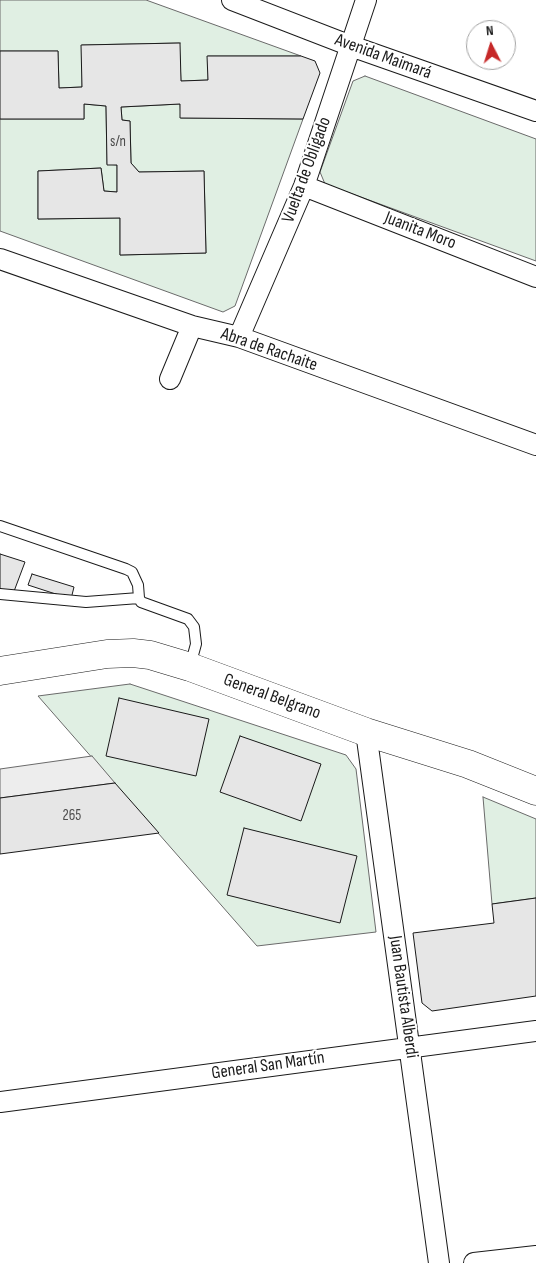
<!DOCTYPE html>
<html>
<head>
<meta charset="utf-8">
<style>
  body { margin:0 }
  #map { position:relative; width:536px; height:1263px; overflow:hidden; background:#fff; font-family:"Sofia Sans Condensed",sans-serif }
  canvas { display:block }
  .north { position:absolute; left:466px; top:20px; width:50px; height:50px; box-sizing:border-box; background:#fff; border:1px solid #a3a3a3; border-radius:50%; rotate:355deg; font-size:14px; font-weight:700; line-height:20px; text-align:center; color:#1a1a1a }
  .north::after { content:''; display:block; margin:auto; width:18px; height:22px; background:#c62828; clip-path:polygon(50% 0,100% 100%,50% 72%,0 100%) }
</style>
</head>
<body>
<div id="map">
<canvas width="536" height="1263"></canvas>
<div class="north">N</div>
</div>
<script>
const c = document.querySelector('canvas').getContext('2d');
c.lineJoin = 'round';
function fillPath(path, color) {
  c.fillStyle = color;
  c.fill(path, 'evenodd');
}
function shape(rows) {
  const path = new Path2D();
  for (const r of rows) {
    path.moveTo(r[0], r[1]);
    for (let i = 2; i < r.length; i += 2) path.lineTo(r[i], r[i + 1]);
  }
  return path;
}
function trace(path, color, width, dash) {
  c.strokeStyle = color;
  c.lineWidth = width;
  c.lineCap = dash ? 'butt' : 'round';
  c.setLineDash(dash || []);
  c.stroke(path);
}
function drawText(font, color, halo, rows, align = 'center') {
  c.font = font + ' "Sofia Sans Condensed",sans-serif';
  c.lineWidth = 4;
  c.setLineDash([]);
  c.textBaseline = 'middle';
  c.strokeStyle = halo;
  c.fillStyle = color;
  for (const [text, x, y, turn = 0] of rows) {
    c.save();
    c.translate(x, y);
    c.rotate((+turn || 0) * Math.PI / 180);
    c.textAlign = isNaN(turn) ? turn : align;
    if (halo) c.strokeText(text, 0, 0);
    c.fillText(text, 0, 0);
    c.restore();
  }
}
const green = shape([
  [0,0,146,0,301,56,208,56,208,80,181,81,179,43,82,45,82,87,59,88,58,51,0,51,0,0],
  [365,76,536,139,536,261,325,184,320,172,353,81,365,76],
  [84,104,106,106,107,164,117,165,117,192,104,191,101,168,38,171,38,219,120,218,120,255,206,253,204,171,139,172,131,163,130,121,122,120,121,107,180,104,181,118,303,119,235,306,223,312,0,231,0,119,84,119,84,104],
  [130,684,346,755,356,769,376,932,257,946,38,696,130,684],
  [483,797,536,819,536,898,492,904,483,797]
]);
const parking = shape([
  [92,756,115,783,0,798,0,769,92,756]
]);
const building = shape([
  [180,43,181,81,208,80,207,56,301,56,315,61,320,73,303,119,180,118,180,104,121,107,122,120,130,121,131,163,139,172,204,171,206,253,120,255,120,218,38,219,38,171,101,168,104,191,117,192,117,165,107,165,106,106,84,104,84,119,0,119,0,51,58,51,59,88,82,87,81,45,180,43],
  [0,554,25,562,13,594,0,590,0,554],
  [32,574,74,587,71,599,28,585,32,574],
  [119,698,209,719,196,776,106,756,119,698],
  [240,736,321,764,301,821,220,792,240,736],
  [115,783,159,833,0,854,0,798,115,783],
  [244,828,357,856,340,923,227,895,244,828],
  [536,898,536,996,432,1011,422,1003,413,933,494,923,492,904,536,898]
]);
const service = shape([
  [0,526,126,569,132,572,138,585,139,598,141,602,188,619,194,627,196,644,190,666],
  [0,594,86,602,139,598]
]);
const minor = shape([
  [232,0,351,46,536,111],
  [304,186,536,277],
  [0,259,192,326,239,337,536,445],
  [239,337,304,186,366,0],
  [170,379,192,326],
  [366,732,439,1263],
  [0,1102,536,1031],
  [474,1263,536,1256]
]);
const primary = shape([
  [0,671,107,654,133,653,150,655,190,667,366,732,468,764,536,791]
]);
const numberNames = [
  ["s/n",118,142],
  ["265",72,816]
];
const streetNames = [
  ["Avenida Maimará",383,57,20],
  ["Vuelta de Obligado",307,170,-70],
  ["Juanita Moro",420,231,21],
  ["Abra de Rachaite",269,350,19],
  ["General Belgrano",272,697,20],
  ["Juan Bautista Alberdi",403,997,82],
  ["General San Martín",268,1066,-8]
];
fillPath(green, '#e0efe3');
trace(green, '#6a6a6a', 1);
fillPath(parking, '#ededed');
trace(parking, '#6a6a6a', 1);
fillPath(building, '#e6e6e6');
trace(building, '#1a1a1a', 1);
trace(service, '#1a1a1a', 12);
trace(minor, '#1a1a1a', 22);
trace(primary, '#1a1a1a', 29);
trace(service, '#fff', 10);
trace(minor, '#fff', 20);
trace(primary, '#fff', 28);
drawText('15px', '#4d4d4d', null, numberNames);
drawText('18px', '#1a1a1a', '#fff', streetNames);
</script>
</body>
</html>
